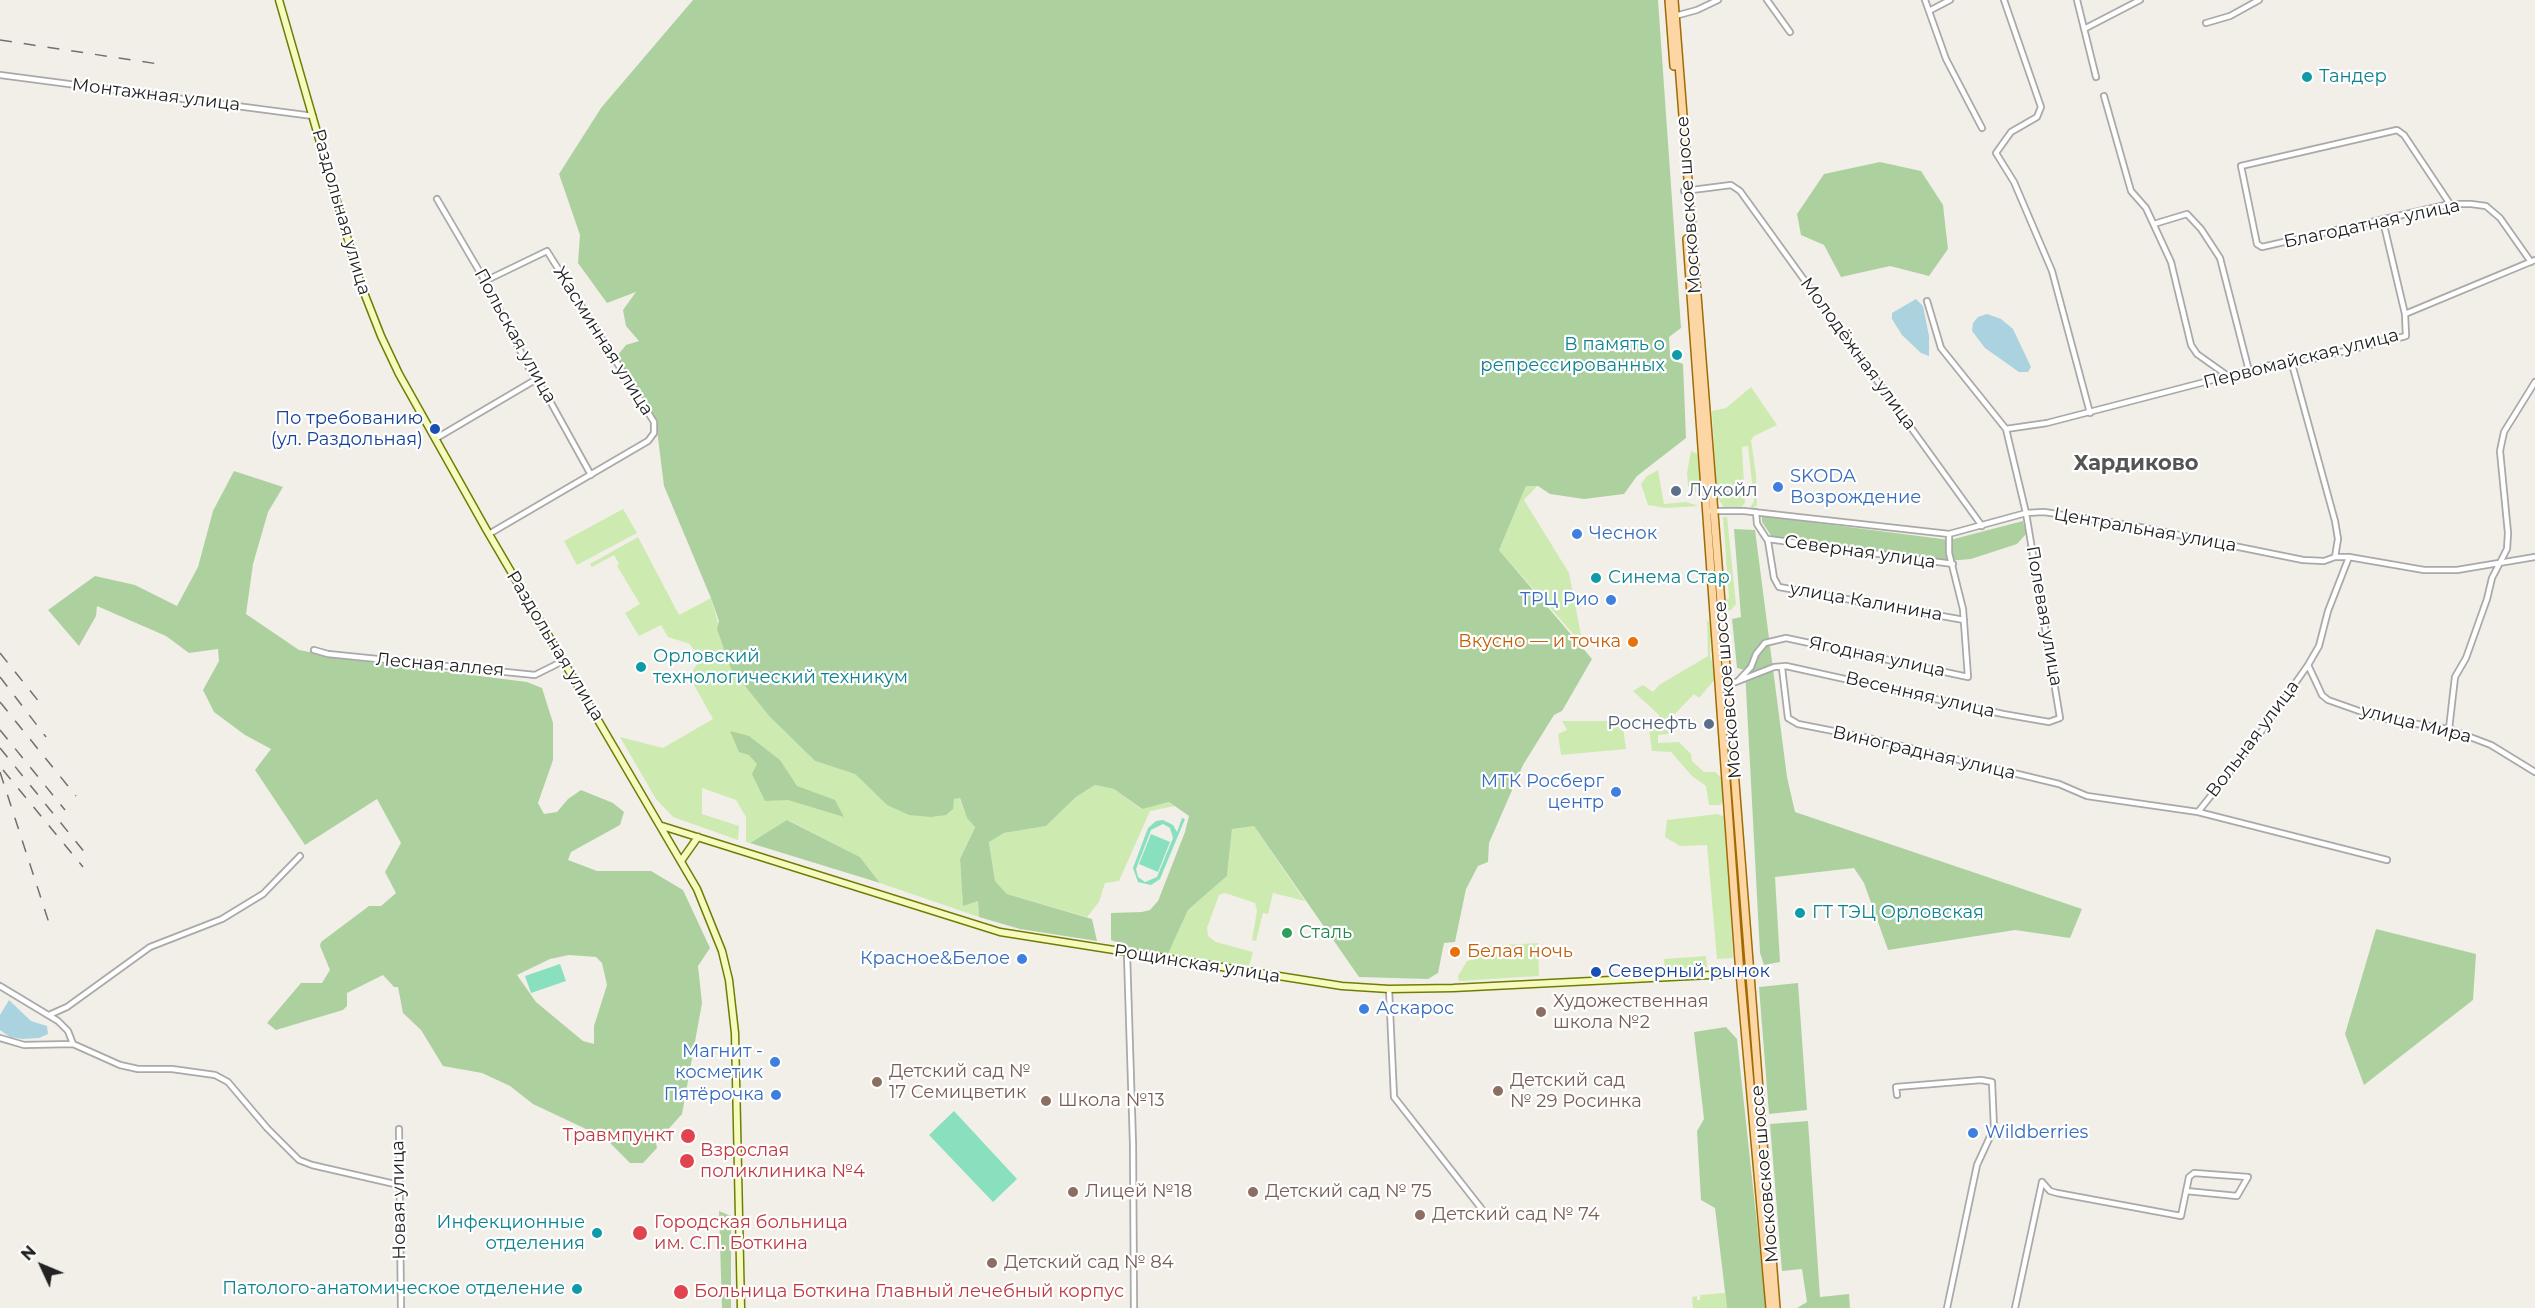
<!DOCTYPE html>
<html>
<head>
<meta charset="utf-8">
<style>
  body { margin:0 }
  #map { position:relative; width:2535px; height:1308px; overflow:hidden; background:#f2efe9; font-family:Montserrat,sans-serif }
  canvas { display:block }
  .north { position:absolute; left:12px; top:1236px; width:60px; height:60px; -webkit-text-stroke:4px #fff; paint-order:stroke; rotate:314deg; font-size:16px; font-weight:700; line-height:24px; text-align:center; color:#222 }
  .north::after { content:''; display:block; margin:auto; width:21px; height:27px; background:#222; clip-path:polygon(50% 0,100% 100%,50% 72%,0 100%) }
</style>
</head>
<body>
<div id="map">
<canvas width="2535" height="1308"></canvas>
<div class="north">N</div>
</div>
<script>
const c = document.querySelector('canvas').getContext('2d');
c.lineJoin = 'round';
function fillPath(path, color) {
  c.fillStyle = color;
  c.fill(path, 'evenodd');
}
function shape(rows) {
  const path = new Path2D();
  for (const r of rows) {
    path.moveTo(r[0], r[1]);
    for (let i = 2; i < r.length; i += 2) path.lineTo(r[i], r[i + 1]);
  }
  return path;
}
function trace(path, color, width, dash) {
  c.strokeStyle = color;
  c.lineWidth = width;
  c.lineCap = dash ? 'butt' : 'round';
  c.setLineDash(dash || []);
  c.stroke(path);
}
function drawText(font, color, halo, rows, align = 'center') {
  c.font = font + ' Montserrat,sans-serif';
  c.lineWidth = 4.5;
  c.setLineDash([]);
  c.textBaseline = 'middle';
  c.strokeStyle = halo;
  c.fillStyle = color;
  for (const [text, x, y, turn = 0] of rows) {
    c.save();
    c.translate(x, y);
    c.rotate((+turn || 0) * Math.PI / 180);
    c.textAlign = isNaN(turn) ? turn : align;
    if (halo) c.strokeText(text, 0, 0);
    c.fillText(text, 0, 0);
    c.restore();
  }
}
const grass = shape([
  [1751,387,1777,425,1754,436,1751,440,1756,475,1757,505,1754,508,1750,508,1754,501,1748,446,1742,447,1745,503,1741,507,1724,507,1717,498,1712,411,1726,408],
  [1691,451,1700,455,1703,495,1701,496,1688,486,1687,473],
  [1658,470,1664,504,1686,502,1699,506,1665,508,1648,505,1641,484,1647,476],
  [1538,485,1524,500,1569,573,1583,645,1499,550,1526,486],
  [623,509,637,533,577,565,564,541],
  [1723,517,1727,517,1736,604,1731,610,1725,610,1724,600,1729,599],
  [638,537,679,615,711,598,731,669,770,717,815,761,855,774,887,805,959,797,967,818,975,826,960,859,963,905,978,901,979,917,880,883,860,857,788,820,750,843,746,842,746,817,736,800,702,788,702,814,739,826,738,840,673,817,656,799,620,737,663,748,713,719,689,676,700,660,690,644,668,637,661,625,639,636,625,613,640,604,617,566,619,564,614,555,592,567,590,564],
  [1707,620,1711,624,1710,656,1717,677,1699,698,1694,694,1667,722,1669,734,1658,735,1658,743,1679,742,1691,754,1692,761,1704,772,1715,772,1723,779,1724,800,1720,805,1709,805,1706,786,1692,776,1671,752,1652,751,1649,729,1659,722,1659,715,1633,691,1643,685,1653,692,1659,685,1708,656],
  [1562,721,1622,721,1626,749,1561,755,1558,734,1567,730],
  [1095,785,1114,789,1141,809,1169,802,1175,806,1150,811,1119,881,1105,883,1099,902,1087,917,1007,894,995,881,989,841,1004,833,1046,826,1076,797],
  [1717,814,1726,817,1733,958,1717,959,1707,845,1680,846,1665,837,1667,820],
  [1254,826,1305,901,1273,893,1268,914,1263,913,1256,941,1252,940,1257,911,1255,903,1225,893,1219,895,1207,928,1208,936,1216,942,1253,952,1249,966,1168,954,1188,910,1227,876,1232,828],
  [1538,943,1539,976,1459,981,1458,976,1467,961,1484,956,1486,946],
  [1706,956,1707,967,1665,970,1664,959],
  [1725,1293,1727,1308,1693,1308,1692,1297,1697,1296,1697,1300,1700,1300,1700,1295]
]);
const forest = shape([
  [693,0,1658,0,1681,328,1669,337,1670,355,1672,360,1683,364,1686,438,1637,476,1624,494,1584,499,1550,494,1538,486,1526,486,1499,550,1592,659,1562,711,1554,715,1523,765,1489,843,1488,862,1478,866,1466,889,1455,942,1444,943,1438,973,1428,979,1359,977,1254,826,1232,829,1227,876,1188,910,1168,954,1139,951,1111,940,1111,913,1142,912,1150,910,1158,901,1185,832,1189,816,1169,802,1142,809,1114,789,1095,785,1076,797,1046,826,1004,833,989,842,995,881,1007,894,1092,919,1097,941,1020,929,979,917,978,901,963,906,960,859,975,827,967,818,960,798,954,799,953,809,946,815,931,817,909,815,887,805,855,774,815,761,770,717,731,669,717,629,719,621,711,598,664,486,656,422,617,356,626,345,639,341,626,326,623,310,636,292,607,303,578,263,580,235,559,174,601,108],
  [1880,162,1921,171,1943,205,1948,249,1929,276,1890,266,1841,277,1824,245,1801,235,1797,214,1824,174],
  [234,471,283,487,268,512,253,564,246,614,299,650,345,659,527,682,542,688,553,723,553,760,538,803,544,814,557,812,568,799,581,790,613,803,624,812,620,825,571,852,568,860,597,871,651,871,683,890,710,948,698,966,702,1003,682,1114,656,1143,657,1148,643,1163,630,1163,605,1138,533,1104,510,1086,482,1073,443,1066,421,1030,403,1013,398,987,394,987,383,975,347,993,347,1006,343,1010,276,1030,267,1023,301,983,322,983,330,970,320,946,321,942,369,906,381,906,396,893,385,872,401,843,377,799,305,845,255,770,271,749,245,735,214,712,203,690,219,661,218,649,189,653,166,636,97,606,96,616,79,646,48,610,95,576,135,585,177,606,198,567,213,511],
  [569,955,596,957,602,963,607,985,594,1026,594,1044,583,1041,536,1002,517,975,550,959],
  [1762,516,1950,540,2023,521,2026,534,2017,544,1971,559,1948,561,1772,537,1762,522],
  [1734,529,1755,530,1787,777,1795,812,2082,909,2070,938,2015,930,1888,950,1864,883,1854,868,1775,877,1780,962,1764,965,1760,953,1745,670,1737,668,1732,619,1741,617],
  [730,731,749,736,780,760,797,786,835,800,844,817,788,800,765,801,752,774,757,764,749,755,739,752],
  [787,820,860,857,880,883,750,843],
  [2376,929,2476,954,2473,1000,2364,1085,2345,1034],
  [1798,983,1807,1110,1769,1114,1759,987],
  [1726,1027,1737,1039,1766,1308,1727,1308,1715,1208,1701,1200,1697,1131,1704,1119,1694,1032],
  [1808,1121,1820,1297,1849,1294,1850,1308,1797,1308,1807,1302,1802,1269,1782,1271,1770,1124],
  [719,1211,731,1216,731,1308,722,1308]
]);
const pitch = shape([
  [1182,818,1185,819,1160,879,1151,885,1138,882,1133,868,1148,828,1156,821,1163,820,1173,825,1177,832],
  [1163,824,1170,828,1173,838,1157,877,1145,882,1138,877,1136,869,1151,830],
  [1151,834,1170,842,1158,872,1139,864],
  [560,964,566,981,531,993,525,976],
  [954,1111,1017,1179,993,1202,929,1135]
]);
const water = shape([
  [1916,299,1923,306,1929,336,1929,356,1921,353,1902,335,1892,319,1892,313],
  [1987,314,2001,319,2013,329,2031,367,2028,372,2019,372,1985,348,1972,331,1973,323,1978,317],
  [9,1000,31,1021,47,1026,48,1034,39,1038,22,1039,10,1037,0,1030,0,1015]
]);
const street = shape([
  [1767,0,1790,32],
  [1925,0,1946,59,1982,128],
  [2004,0,2041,107,2037,117,2011,132,1996,153,2014,182,2052,271,2090,413],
  [2077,0,2096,77],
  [1929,11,1950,0],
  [1675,16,1697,10,1718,0],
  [2206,23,2230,16,2259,0],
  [2084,29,2140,0],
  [0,75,313,116],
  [2104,96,2131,191,2146,208,2171,262,2191,345,2197,354,2228,376],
  [1684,191,1731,185,1740,191,1982,526],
  [437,199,485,281,535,380,545,392,591,475],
  [2450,204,2404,135,2397,130,2241,166,2257,244,2262,247,2450,204,2471,204,2486,206,2500,218,2531,262],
  [2154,224,2187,214,2201,229,2220,258,2249,371],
  [485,281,547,251,654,422,654,433,648,441,489,534],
  [2405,314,2535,260],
  [2292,364,2335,521,2338,539,2335,557],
  [2006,429,2047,423,2274,364,2292,364,2406,336,2405,314,2383,221],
  [435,439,535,380],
  [1707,511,1744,511,1949,534,2026,513,2044,512,2135,526,2303,560,2324,561,2335,557,2349,557,2424,570,2457,570,2535,557],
  [1756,512,1757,524,1768,541,1774,578,1779,587,1964,620],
  [1768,539,1953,564],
  [314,650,328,654,535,675,563,661],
  [2308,665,2322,695,2328,700,2379,718,2449,729,2491,745,2535,772],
  [1782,668,1788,718,1798,724,1864,737,2059,784,2087,796,2198,812,2387,860],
  [1738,681,1751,667,1756,654,1765,643,1786,638,1968,677,1963,609,1949,553,1949,534],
  [1728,685,1774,667,1786,666,2003,714,2049,722,2060,718,2026,513,2006,429,1941,348,1927,301],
  [2449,729,2455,677,2466,658,2487,599,2492,578,2507,549,2508,533,2500,451,2504,432,2535,382],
  [2198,812,2256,739,2308,665,2319,646,2328,611,2349,557],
  [1127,954,1133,1144,1134,1308],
  [0,986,58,1021,68,1031,73,1044],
  [1389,989,1394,1097,1488,1217],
  [49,1015,67,1007,150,947,222,919,263,894,300,856],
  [0,1038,24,1045,73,1044,120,1065,138,1069,172,1069,215,1075,228,1082,267,1128,299,1160,312,1165,399,1185],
  [1897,1095,1896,1087,1981,1080,1992,1082,1994,1128,1977,1165,1947,1308],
  [399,1129,401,1308],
  [2042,1182,2050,1191,2057,1193,2181,1216,2189,1177,2194,1173,2248,1177,2237,1196,2186,1191],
  [2015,1308,2042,1182]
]);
const secondary = shape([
  [279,0,361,285,381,336,399,374,486,529,697,889,722,951,729,980,735,1033,741,1308],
  [662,826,1000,932,1342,986,1389,989,1453,988,1750,973],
  [681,861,698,837]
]);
const primary = shape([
  [1669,0,1674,66],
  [1674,0,1776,1308],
  [1687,239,1739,961,1770,1308]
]);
const rail = shape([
  [0,40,165,65],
  [0,653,44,708],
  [0,677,46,737],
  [0,702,76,796],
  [0,730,65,810],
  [0,748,86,854],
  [3,770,83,867],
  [0,772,49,923]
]);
const markers = [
  [2307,77,6,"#0f9aa8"],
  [1677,355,6,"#0f9aa8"],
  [435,429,6,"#1a4fb4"],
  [1778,487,6,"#3f7fe0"],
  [1676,491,6,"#5c6f8a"],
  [1577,534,6,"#3f7fe0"],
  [1596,578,6,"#0f9aa8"],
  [1611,600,6,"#3f7fe0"],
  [1633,642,6,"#e8710a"],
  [641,667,6,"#0f9aa8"],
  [1709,724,6,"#5c6f8a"],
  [1616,792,6,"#3f7fe0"],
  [1800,913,6,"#0f9aa8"],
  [1287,933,6,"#2e9e5b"],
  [1455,952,6,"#e8710a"],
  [1022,959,6,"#3f7fe0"],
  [1596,972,6,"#1a4fb4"],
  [1364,1009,6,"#3f7fe0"],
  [1541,1012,6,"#8d6e63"],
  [775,1062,6,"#3f7fe0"],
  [877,1082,6,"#8d6e63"],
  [1498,1091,6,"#8d6e63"],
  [776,1095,6,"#3f7fe0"],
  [1046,1101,6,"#8d6e63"],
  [1973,1133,6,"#3f7fe0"],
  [688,1136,8,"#e0444e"],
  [687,1161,8,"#e0444e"],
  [1073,1192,6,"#8d6e63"],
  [1253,1192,6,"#8d6e63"],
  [1420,1215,6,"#8d6e63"],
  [597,1233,6,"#0f9aa8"],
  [640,1233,8,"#e0444e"],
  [992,1263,6,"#8d6e63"],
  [577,1289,6,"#0f9aa8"],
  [681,1292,8,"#e0444e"]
];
const cultureNames = [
  ["Тандер",2319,77],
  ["В память о",1665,345,"right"],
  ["репрессированных",1665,366,"right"],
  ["Синема Стар",1608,578],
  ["Орловский",653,657],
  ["технологический техникум",653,678],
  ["ГТ ТЭЦ Орловская",1812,913],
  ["Инфекционные",585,1223,"right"],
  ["отделения",585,1244,"right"],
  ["Патолого-анатомическое отделение",565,1289,"right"]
];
const streetNames = [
  ["Монтажная улица",156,95,7],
  ["Московское шоссе",1689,205,-94],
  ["Раздольная улица",341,212,74],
  ["Благодатная улица",2372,224,-12],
  ["Польская улица",515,336,61],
  ["Жасминная улица",603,341,58],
  ["Молодёжная улица",1858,354,54],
  ["Первомайская улица",2301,359,-14],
  ["Центральная улица",2145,530,10],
  ["Северная улица",1860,552,8],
  ["улица Калинина",1866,602,10],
  ["Полевая улица",2044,616,80],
  ["Раздольная улица",555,646,59],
  ["Ягодная улица",1877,657,12],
  ["Лесная аллея",440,665,5],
  ["Московское шоссе",1728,690,-95],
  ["Весенняя улица",1920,695,13],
  ["улица Мира",2416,724,14],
  ["Вольная улица",2253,739,-53],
  ["Виноградная улица",1924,753,13],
  ["Рощинская улица",1197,964,9],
  ["Московское шоссе",1765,1174,-95],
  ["Новая улица",399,1200,-91]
];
const transitNames = [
  ["По требованию",423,419],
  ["(ул. Раздольная)",423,440],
  ["Северный рынок",1608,972,"left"]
];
const shopNames = [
  ["SKODA",1790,477,"left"],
  ["Возрождение",1790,498,"left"],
  ["Чеснок",1589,534,"left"],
  ["ТРЦ Рио",1599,600],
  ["МТК Росберг",1604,782],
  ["центр",1604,803],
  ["Красное&Белое",1010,959],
  ["Аскарос",1376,1009,"left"],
  ["Магнит -",763,1052],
  ["косметик",763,1073],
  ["Пятёрочка",764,1095],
  ["Wildberries",1985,1133,"left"]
];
const serviceNames = [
  ["Лукойл",1688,491],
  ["Роснефть",1697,724,"right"]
];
const foodNames = [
  ["Вкусно — и точка",1621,642],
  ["Белая ночь",1467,952,"left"]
];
const leisureNames = [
  ["Сталь",1299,933]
];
const educationNames = [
  ["Художественная",1553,1002],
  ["школа №2",1553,1023],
  ["Детский сад №",889,1072],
  ["17 Семицветик",889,1093],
  ["Детский сад",1510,1081],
  ["№ 29 Росинка",1510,1102],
  ["Школа №13",1058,1101],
  ["Лицей №18",1085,1192],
  ["Детский сад № 75",1265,1192],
  ["Детский сад № 74",1432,1215],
  ["Детский сад № 84",1004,1263]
];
const healthNames = [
  ["Травмпункт",674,1136,"right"],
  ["Взрослая",700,1151],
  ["поликлиника №4",700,1172],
  ["Городская больница",654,1223],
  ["им. С.П. Боткина",654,1244],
  ["Больница Боткина Главный лечебный корпус",694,1292]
];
const quarterNames = [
  ["Хардиково",2136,464]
];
fillPath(grass, '#cdebb0');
fillPath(forest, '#add19e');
fillPath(pitch, '#88e0be');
fillPath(water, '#aad3df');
trace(street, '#a9a9a9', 8);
trace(secondary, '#707d05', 9);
trace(primary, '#a06b00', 10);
trace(street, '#fff', 4.5);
trace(secondary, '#f7fabf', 6);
trace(primary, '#fcd6a4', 7);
trace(rail, '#707070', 1.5, [12, 12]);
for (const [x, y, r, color] of markers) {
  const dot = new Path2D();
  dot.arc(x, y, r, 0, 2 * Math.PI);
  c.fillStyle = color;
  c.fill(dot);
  trace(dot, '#fff', 2);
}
drawText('18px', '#0d838f', '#fff', cultureNames, 'left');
drawText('18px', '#222', '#fff', streetNames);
drawText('18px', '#164399', '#fff', transitNames, 'right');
drawText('18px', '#366cbe', '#fff', shopNames, 'right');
drawText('18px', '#4e5e75', '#fff', serviceNames, 'left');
drawText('18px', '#c56008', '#fff', foodNames, 'right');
drawText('18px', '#27864d', '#fff', leisureNames, 'left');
drawText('18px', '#785e54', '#fff', educationNames, 'left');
drawText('18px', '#be3a42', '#fff', healthNames, 'left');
drawText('bold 21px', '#555', '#fff', quarterNames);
</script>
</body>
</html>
